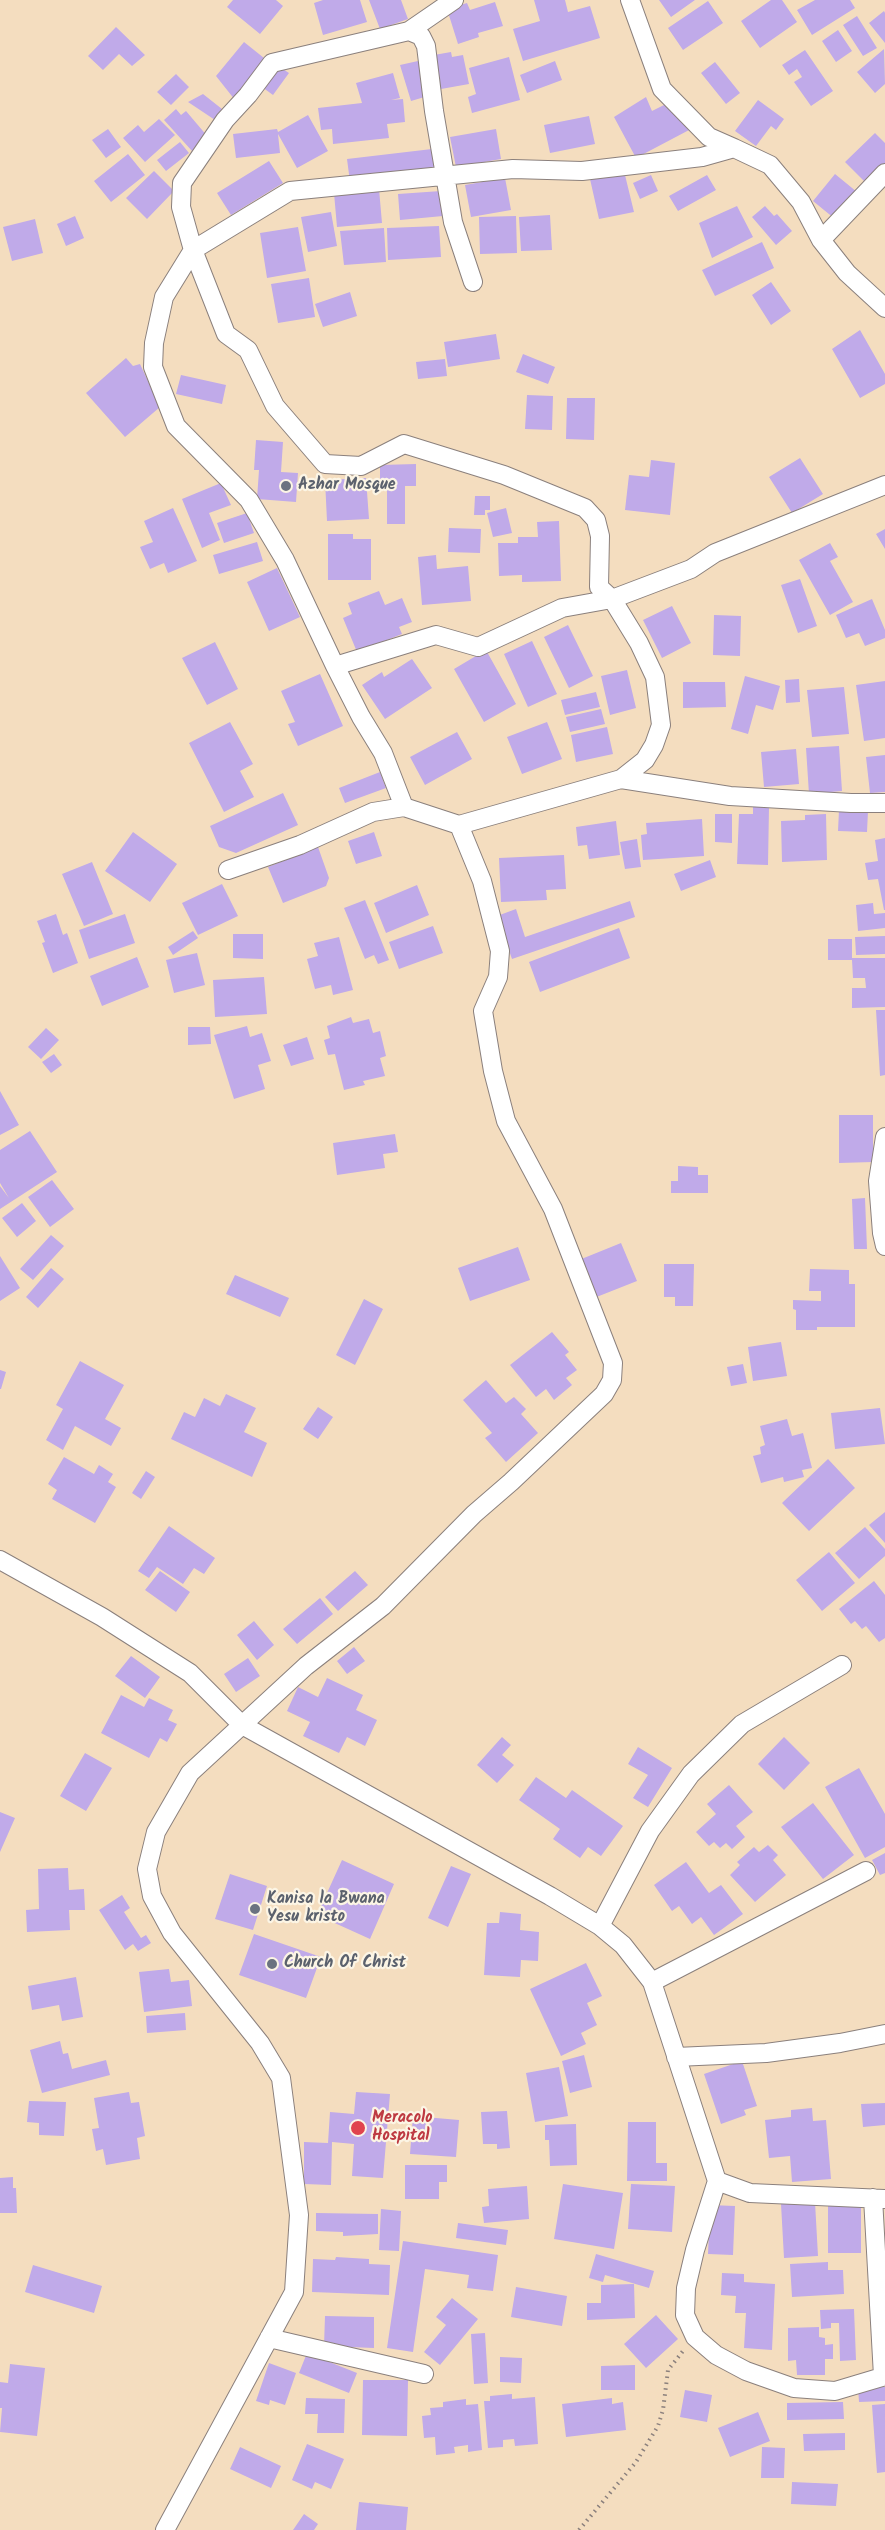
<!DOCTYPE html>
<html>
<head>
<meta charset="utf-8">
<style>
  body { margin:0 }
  canvas { display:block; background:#f4ddbf }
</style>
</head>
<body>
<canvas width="885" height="2530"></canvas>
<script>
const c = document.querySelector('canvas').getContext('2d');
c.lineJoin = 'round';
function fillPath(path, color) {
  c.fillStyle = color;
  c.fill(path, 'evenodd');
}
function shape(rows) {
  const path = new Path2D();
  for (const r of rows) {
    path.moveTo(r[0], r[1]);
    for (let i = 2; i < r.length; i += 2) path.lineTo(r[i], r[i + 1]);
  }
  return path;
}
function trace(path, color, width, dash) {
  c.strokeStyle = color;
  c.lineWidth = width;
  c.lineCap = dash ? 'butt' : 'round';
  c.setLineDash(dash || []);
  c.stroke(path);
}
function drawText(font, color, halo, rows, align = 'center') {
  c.font = font + ' Kalam,sans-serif';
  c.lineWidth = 4.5;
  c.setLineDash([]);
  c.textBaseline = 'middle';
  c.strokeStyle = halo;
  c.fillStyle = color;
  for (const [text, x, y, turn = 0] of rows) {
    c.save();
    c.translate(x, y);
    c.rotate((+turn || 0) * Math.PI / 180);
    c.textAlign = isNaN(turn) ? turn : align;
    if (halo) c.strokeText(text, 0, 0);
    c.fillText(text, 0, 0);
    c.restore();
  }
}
const building = shape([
  [233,0,276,0,283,6,260,34,227,7],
  [323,0,360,0,367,22,323,35,314,3],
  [369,0,401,0,408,19,380,29],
  [534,0,565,0,568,12,590,6,600,38,523,61,513,29,540,21],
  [659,0,695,0,671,17],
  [771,0,782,0,797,22,760,48,741,21],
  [815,0,850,0,855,8,812,35,797,10],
  [708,1,723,23,683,50,668,28],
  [495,2,503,26,478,33,479,37,458,44,447,9,467,3,470,10],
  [884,11,885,13,885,43,869,23],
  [857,16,877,48,863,56,843,25],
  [116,27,145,55,132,66,119,54,103,70,88,56],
  [838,30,852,51,836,62,822,41],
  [244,42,264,58,235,100,216,76],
  [884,49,885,84,875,93,857,72],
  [805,50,833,91,811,106,794,82,802,77,797,69,789,75,782,65],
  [451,52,452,57,463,55,469,84,441,89,434,55],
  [509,57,520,100,472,113,468,97,476,94,469,68],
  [418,61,428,96,411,101,400,65],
  [555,61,562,80,527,93,520,75],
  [715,62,740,93,726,104,701,73],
  [278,66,289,73,273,95,262,87],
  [393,73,400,98,391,100,403,99,405,122,387,124,389,138,333,144,332,129,321,130,318,108,362,103,356,83],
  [176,74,189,87,171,105,157,92],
  [203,94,222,109,215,120,188,102],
  [646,97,652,111,664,105,691,129,636,158,614,117],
  [758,100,784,119,776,130,771,126,756,146,735,131],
  [176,109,181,115,186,111,208,137,192,151,164,120],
  [308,115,328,151,297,168,278,134,280,153,236,158,233,134,277,129,278,132],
  [589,116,595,144,550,153,544,125],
  [159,119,175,135,145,162,123,138,138,125,144,132],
  [108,129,121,147,106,158,92,140],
  [496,129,501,159,456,167,450,137],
  [875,133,885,143,885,169,868,185,845,162],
  [180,142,189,153,166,171,157,160],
  [432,149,435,172,350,182,347,159],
  [128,154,145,175,111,202,94,181],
  [269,161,283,183,231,215,217,193],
  [154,171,174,191,147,219,126,198],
  [624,171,634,212,599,219,590,179],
  [835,174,857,192,835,219,813,201],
  [651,175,658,191,640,199,633,183],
  [707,175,716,190,678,211,669,196],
  [505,178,511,210,471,217,465,185],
  [379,189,382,223,337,227,334,193],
  [441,191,443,216,400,220,398,194],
  [737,206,753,237,712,258,699,223],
  [765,206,774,216,777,214,792,231,776,245,752,217],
  [331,212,337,246,308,252,301,217],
  [550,215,552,250,521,251,519,217],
  [75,216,84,238,66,246,57,224],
  [516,216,517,253,480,254,479,217],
  [35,219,43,253,12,261,3,227],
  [439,226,441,257,388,260,387,228],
  [298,227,306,271,267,278,260,233],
  [384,228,386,262,344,265,340,231],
  [762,242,774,268,715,296,702,270],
  [309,278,315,317,278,323,271,284],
  [771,282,791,311,771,325,752,295],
  [350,292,357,316,323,327,315,304],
  [860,330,885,374,885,384,860,398,832,349],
  [496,334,500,359,448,367,444,342],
  [523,354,555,367,548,384,516,372],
  [126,358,133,366,140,364,160,407,125,437,86,393],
  [445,359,447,376,418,379,416,362],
  [181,375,226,385,222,404,176,394],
  [527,395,553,396,552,430,525,429],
  [567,398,595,398,594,440,566,439],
  [256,440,283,442,281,472,298,473,296,502,257,499,259,470,254,470],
  [800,458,823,494,792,513,769,477],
  [651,460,675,463,670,515,625,510,629,475,649,477],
  [416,464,416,486,405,486,405,524,387,524,387,483,380,483,380,465],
  [366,478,369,519,327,521,325,480],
  [221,483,231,505,209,513,220,540,202,548,182,499],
  [475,496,490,496,490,510,485,510,485,515,474,515],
  [173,508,197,561,168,573,164,563,150,569,140,547,153,542,144,521],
  [506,508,512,533,493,537,487,513],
  [247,513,254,533,224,543,217,523],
  [559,521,561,581,522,582,522,575,499,576,498,543,518,543,518,537,538,537,537,522],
  [449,528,481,529,480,553,448,552],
  [885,529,885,549,876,534],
  [328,534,353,534,353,539,371,539,371,580,328,580],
  [257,542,263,561,219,574,213,555],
  [830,543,838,557,830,561,853,602,830,615,799,560],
  [436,555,437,569,468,566,471,601,422,605,418,557],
  [277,568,300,617,269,631,247,582],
  [800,579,817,626,798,633,781,585],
  [379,591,385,605,402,598,412,622,399,627,402,634,357,652,343,618,352,614,348,603],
  [872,599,885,630,885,638,865,646,859,633,846,638,836,615],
  [672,606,691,643,662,658,643,620],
  [714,615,741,616,740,656,713,655],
  [568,625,593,676,569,688,544,637],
  [532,641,557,694,528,707,504,654],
  [215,642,238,689,207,705,182,658],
  [486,650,516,704,484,722,454,669],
  [412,659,432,688,385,719,362,685,382,672,384,677],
  [627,670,636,708,610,715,601,676],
  [320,674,343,726,298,746,288,724,295,722,281,691],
  [745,676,780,686,773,710,756,705,748,734,731,729],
  [799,679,800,702,786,703,785,680],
  [885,681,885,738,864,741,856,685],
  [683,682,725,682,726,707,683,708],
  [844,687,849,734,812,737,807,690],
  [596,692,600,707,565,715,561,700],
  [601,709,605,724,570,732,566,717],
  [230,722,253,764,240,771,254,797,224,812,189,743],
  [547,722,562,759,522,774,507,737],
  [607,727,613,754,576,762,571,735],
  [457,732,472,759,425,785,410,757],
  [839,746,842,791,809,794,806,748],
  [796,749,799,784,764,787,761,752],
  [885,755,885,792,870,793,866,757],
  [380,772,386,788,345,803,339,788],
  [283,793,298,825,236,853,219,847,210,826],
  [753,807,769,807,768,865,737,864,739,814,753,814],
  [839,810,868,811,867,832,838,831],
  [715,814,732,814,732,843,715,842],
  [826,814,827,860,782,862,781,821,805,820,805,815],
  [702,819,704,856,643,860,641,835,647,834,646,823],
  [616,821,620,855,589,859,587,845,578,846,576,827],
  [133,832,177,864,150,902,105,871],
  [374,832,382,856,356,864,348,841],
  [885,838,885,910,884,910,878,879,868,880,865,863,878,861,875,840],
  [637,839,641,867,625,869,620,842],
  [318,847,329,878,326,886,283,903,268,867],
  [564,855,566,889,546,890,547,900,501,902,499,858],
  [710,860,716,877,681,891,674,874],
  [92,862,113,914,84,926,62,874],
  [222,884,238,916,198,935,182,903],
  [417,885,429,915,386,933,374,903],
  [365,900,389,960,378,964,374,955,365,959,344,908],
  [630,901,635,917,512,959,497,916,516,909,525,937],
  [873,903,874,914,885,913,885,928,858,931,856,905],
  [56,914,63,935,67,933,78,963,53,973,42,943,45,942,37,921],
  [125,914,135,943,89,959,79,930],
  [433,926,443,953,399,969,389,942],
  [619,928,630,958,540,992,529,962],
  [193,931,198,938,173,955,168,947],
  [233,934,263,934,263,959,233,958],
  [885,936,885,954,856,955,855,937],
  [339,937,353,990,333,995,331,985,315,989,307,959,318,956,314,943],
  [828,939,852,939,852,958,885,958,885,1007,852,1008,852,988,866,988,865,978,853,978,852,960,828,960],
  [197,953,205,985,174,993,166,960],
  [137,957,149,987,102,1006,90,976],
  [264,977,267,1014,215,1017,213,980],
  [876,1010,885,1010,885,1075,880,1076],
  [351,1017,353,1023,369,1019,373,1033,380,1031,386,1056,380,1058,385,1076,363,1081,365,1085,344,1090,335,1054,328,1055,324,1040,330,1038,327,1026],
  [247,1026,250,1037,262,1033,271,1061,258,1065,265,1089,234,1099,214,1035],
  [188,1027,210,1027,211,1044,188,1045],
  [46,1028,59,1040,41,1059,28,1047],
  [307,1037,314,1059,291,1066,283,1045],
  [54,1054,62,1065,51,1073,42,1062],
  [0,1091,19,1125,0,1135],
  [839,1115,873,1115,873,1162,839,1163],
  [30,1131,57,1172,0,1209,0,1186,9,1198,0,1183,0,1150],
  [395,1134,398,1152,383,1154,385,1168,337,1175,333,1143],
  [678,1166,698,1167,698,1175,708,1175,708,1193,671,1193,671,1181,678,1181],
  [52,1180,74,1209,50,1227,28,1197],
  [865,1198,867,1249,854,1249,852,1199],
  [22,1203,36,1221,17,1237,2,1218],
  [51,1235,64,1246,33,1280,20,1269],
  [621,1243,637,1281,594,1298,579,1260],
  [518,1247,530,1280,470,1301,458,1268],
  [0,1256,20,1288,0,1301],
  [664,1264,694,1264,693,1306,675,1306,675,1297,664,1297],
  [51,1268,64,1279,38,1308,26,1297],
  [810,1269,849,1270,849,1284,855,1284,855,1327,817,1327,817,1330,796,1330,796,1310,793,1309,793,1300,821,1301,821,1291,809,1291],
  [235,1275,289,1298,280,1317,226,1294],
  [364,1299,383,1309,355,1365,336,1355],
  [552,1332,569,1352,565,1355,577,1370,566,1378,572,1385,554,1400,546,1389,536,1397,510,1365],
  [781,1342,787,1376,753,1381,748,1347],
  [80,1361,124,1385,105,1419,121,1428,111,1446,75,1426,63,1450,46,1440,63,1409,56,1405],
  [743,1364,747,1383,731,1386,727,1367],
  [0,1370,6,1372,1,1389,0,1389],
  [486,1380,506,1403,514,1397,526,1409,521,1414,538,1433,506,1462,485,1438,492,1433,463,1400],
  [226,1394,256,1408,244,1432,267,1443,252,1477,171,1439,184,1412,195,1417,204,1398,220,1406],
  [318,1407,333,1417,318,1439,303,1429],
  [880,1408,885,1444,835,1449,831,1413],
  [787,1419,792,1436,803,1433,812,1468,802,1470,804,1477,784,1482,783,1477,761,1483,753,1456,761,1454,760,1447,765,1445,760,1426],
  [64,1457,94,1474,99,1465,113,1474,108,1482,116,1487,95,1523,52,1499,57,1490,48,1484],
  [828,1459,855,1488,809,1531,782,1503],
  [146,1471,155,1477,141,1499,132,1493],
  [885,1512,885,1543,869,1525],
  [169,1526,215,1558,204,1574,194,1568,183,1584,157,1567,149,1578,138,1571],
  [865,1527,885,1549,885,1556,859,1579,835,1553],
  [829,1552,855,1583,822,1611,796,1580],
  [160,1571,190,1592,176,1612,145,1590],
  [355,1571,368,1585,338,1611,325,1597],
  [874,1581,885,1595,885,1638,879,1642,866,1626,862,1629,855,1621,851,1624,839,1609],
  [320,1598,333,1614,297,1644,283,1629],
  [254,1621,274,1645,257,1660,237,1635],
  [354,1647,365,1661,347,1674,337,1661],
  [131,1656,160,1677,145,1698,115,1676],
  [248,1658,260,1676,236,1692,224,1674],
  [327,1678,363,1695,356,1710,377,1720,365,1746,347,1737,339,1753,303,1736,310,1722,287,1711,298,1687,318,1697],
  [121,1695,144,1707,149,1698,173,1710,168,1720,177,1724,167,1742,160,1738,149,1758,101,1733],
  [502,1737,511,1745,502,1755,514,1765,497,1783,477,1765],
  [784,1737,810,1763,784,1790,758,1764],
  [638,1747,672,1768,648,1807,633,1798,648,1775,628,1764],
  [85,1753,112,1768,86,1811,60,1796],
  [859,1768,885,1814,885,1847,865,1858,825,1787],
  [536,1777,566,1798,572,1790,623,1826,601,1856,588,1847,580,1858,553,1839,560,1829,519,1800],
  [729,1785,753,1812,736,1826,745,1837,732,1849,726,1843,720,1848,714,1842,709,1846,696,1832,716,1814,707,1804],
  [813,1803,854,1855,823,1879,781,1827],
  [0,1812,15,1818,0,1852],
  [768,1845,778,1855,773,1860,786,1875,755,1902,730,1875,740,1865,737,1862,754,1847,759,1852],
  [885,1853,885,1873,880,1875,872,1860],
  [342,1860,394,1884,370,1939,317,1915],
  [686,1862,709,1893,721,1885,743,1914,714,1935,701,1917,692,1924,679,1906,672,1911,654,1885],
  [451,1866,471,1874,448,1927,428,1918],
  [68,1868,69,1890,84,1889,85,1910,69,1910,70,1930,27,1932,26,1910,39,1909,38,1869],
  [230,1874,267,1886,253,1930,215,1919],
  [122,1895,130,1908,124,1912,141,1938,146,1935,151,1943,138,1951,133,1944,125,1950,99,1910],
  [500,1912,521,1914,520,1930,539,1932,538,1961,521,1960,520,1977,484,1975,487,1923,499,1923],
  [254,1934,321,1957,306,1998,239,1975],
  [586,1963,602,1996,587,2003,597,2025,581,2033,586,2044,561,2056,530,1989],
  [169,1969,171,1982,189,1980,192,2006,144,2012,139,1972],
  [76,1977,83,2017,62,2021,59,2005,32,2010,28,1986],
  [185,2013,186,2030,147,2033,146,2016],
  [60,2041,63,2054,68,2053,72,2069,106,2060,110,2075,42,2093,30,2050],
  [584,2055,592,2087,570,2093,562,2061],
  [742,2061,757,2106,744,2110,746,2115,721,2124,704,2074],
  [559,2067,568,2116,535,2122,526,2073],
  [129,2092,131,2103,139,2102,145,2136,137,2138,140,2159,106,2165,103,2149,96,2151,92,2129,99,2128,94,2098],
  [356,2092,390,2094,383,2178,352,2176,354,2144,332,2142,331,2185,304,2184,304,2142,328,2143,330,2112,354,2114],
  [29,2101,66,2102,64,2136,39,2135,39,2123,27,2122],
  [885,2103,885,2125,863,2127,861,2104],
  [812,2108,813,2121,826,2120,831,2179,792,2182,790,2156,769,2158,765,2120,791,2117,791,2110],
  [507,2111,510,2148,497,2149,497,2144,483,2144,481,2112],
  [413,2116,459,2120,456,2157,410,2154],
  [628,2122,656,2122,656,2163,667,2163,667,2181,627,2181],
  [576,2124,577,2165,550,2166,549,2140,545,2140,545,2125],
  [405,2165,447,2165,447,2182,439,2182,439,2199,405,2199],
  [13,2177,13,2188,16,2188,17,2213,0,2213,0,2178],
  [563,2184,623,2193,614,2249,554,2239],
  [631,2184,675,2186,672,2232,628,2229],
  [527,2186,529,2219,484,2223,482,2207,489,2206,488,2189],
  [815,2202,818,2256,784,2258,781,2204],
  [828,2203,861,2203,861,2253,828,2253],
  [710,2205,735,2206,733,2255,708,2254],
  [381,2209,401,2211,399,2251,379,2250],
  [316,2213,378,2214,378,2234,343,2236,343,2232,316,2231],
  [458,2223,508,2230,506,2245,456,2238],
  [403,2241,498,2255,493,2291,467,2288,469,2275,425,2269,413,2352,387,2348],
  [596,2254,654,2271,649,2288,605,2275,603,2282,589,2278],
  [336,2257,369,2259,369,2264,390,2265,389,2295,312,2292,313,2259,335,2260],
  [828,2262,828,2270,843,2270,844,2294,792,2297,790,2264],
  [33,2265,102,2286,94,2313,25,2292],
  [722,2273,744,2274,744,2282,775,2284,772,2350,744,2348,746,2313,735,2313,736,2296,721,2295],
  [634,2284,635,2318,587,2320,587,2303,601,2303,601,2285],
  [516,2287,567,2296,562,2326,511,2317],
  [452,2298,478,2319,440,2365,424,2352,446,2325,436,2317],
  [854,2309,856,2360,840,2361,839,2323,831,2323,831,2328,821,2329,820,2310],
  [656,2315,678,2339,646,2368,624,2344],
  [325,2316,374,2317,374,2348,324,2346],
  [819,2327,819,2337,825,2338,825,2345,833,2344,833,2359,825,2359,825,2375,797,2375,796,2360,788,2361,788,2328],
  [485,2333,488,2383,474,2384,471,2334],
  [307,2353,357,2373,349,2393,299,2373],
  [500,2357,522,2358,521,2383,500,2382],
  [269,2363,296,2373,285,2405,270,2400,269,2405,256,2401],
  [10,2364,45,2368,37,2436,0,2432,2,2408,0,2408,0,2382,8,2383],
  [635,2365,635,2390,601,2390,601,2366],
  [363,2380,408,2380,407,2436,362,2435],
  [858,2387,885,2387,885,2401,859,2402],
  [685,2390,712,2395,707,2422,680,2417],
  [512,2394,512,2399,535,2397,538,2444,515,2446,514,2439,503,2440,503,2447,488,2448,484,2401,490,2401,490,2396],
  [306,2398,345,2399,344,2433,317,2433,318,2414,305,2414],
  [612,2398,612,2404,623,2402,626,2430,566,2437,562,2404],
  [466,2399,466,2405,478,2404,482,2450,468,2452,468,2445,454,2447,455,2453,436,2455,435,2437,424,2438,422,2416,431,2415,430,2408,443,2407,443,2402],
  [843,2402,844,2419,787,2420,787,2403],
  [885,2404,885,2472,877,2473,872,2405],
  [758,2412,770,2441,730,2457,718,2428],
  [845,2433,845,2450,804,2451,803,2434],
  [307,2444,344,2459,331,2489,315,2482,312,2489,292,2480],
  [240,2447,281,2466,271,2488,230,2469],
  [762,2447,785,2448,784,2478,761,2478],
  [792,2482,838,2484,836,2506,791,2504],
  [359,2502,408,2507,406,2530,356,2530],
  [304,2514,318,2524,314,2530,293,2530]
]);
const path = shape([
  [579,2530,636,2462,658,2426,663,2410,668,2370,683,2351]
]);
const minor = shape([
  [454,0,409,31,272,63,248,95,225,120,182,183,181,207,193,250,226,334,248,350,275,406,325,464,361,466,404,444,504,475,585,508,596,520,600,536,599,587,612,599],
  [630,0,662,89,709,137,734,148],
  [409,31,421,36,426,46,434,111,453,222,473,282],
  [821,240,885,173],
  [335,666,436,635,478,647,562,608,612,599],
  [621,779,645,760,654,745,661,725,655,677,639,643,612,599,691,569,715,553,885,485],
  [459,825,621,779,730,796,851,803,885,803],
  [228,870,300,845,373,812,404,807],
  [885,1137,878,1181,882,1233,885,1246],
  [0,1560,102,1617,190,1673,242,1725,550,1896,600,1926,623,1945,652,1982,717,2181,695,2250,686,2288,685,2315,695,2337,716,2355,746,2371,794,2388,835,2391,885,2376],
  [600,1926,650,1831,691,1774,742,1724,842,1665],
  [652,1982,866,1871],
  [676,2057,766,2053,840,2043,885,2034],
  [717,2181,750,2193,884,2199],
  [873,2198,883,2376],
  [269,2338,424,2374],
  [165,2530,294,2292,299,2215,281,2078,260,2043,172,1933,152,1896,147,1869,156,1832,190,1773,306,1666,383,1606,474,1514,511,1482,604,1394,612,1380,613,1363,553,1209,506,1121,493,1071,483,1011,498,977,500,951,482,881,459,825,404,807,383,753,361,717,335,666,285,560,249,500,176,426,153,367,154,343,164,297,193,250,290,191,513,169,582,171,702,157,734,148,770,165,801,202,821,240,847,273,885,308]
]);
const markers = [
  [286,486,6,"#6b7280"],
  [255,1909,6,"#6b7280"],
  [272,1964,6,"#6b7280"],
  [358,2128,8,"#e0444e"]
];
const worshipNames = [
  ["Azhar Mosque",298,486],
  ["Kanisa la Bwana",267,1900],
  ["Yesu kristo",267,1918],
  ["Church Of Christ",284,1964]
];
const healthNames = [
  ["Meracolo",372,2119],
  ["Hospital",372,2137]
];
fillPath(building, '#c0aae9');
trace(minor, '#8b807d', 20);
trace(path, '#8b807d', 4, [1.5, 4.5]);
trace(minor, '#fff', 18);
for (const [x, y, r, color] of markers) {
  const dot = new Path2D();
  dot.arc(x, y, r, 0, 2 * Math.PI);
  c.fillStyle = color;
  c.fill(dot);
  trace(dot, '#fcf5e5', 2);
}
drawText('bold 16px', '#5b616d', '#fcf5e5', worshipNames, 'left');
drawText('bold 16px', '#be3a42', '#fcf5e5', healthNames, 'left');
</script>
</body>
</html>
